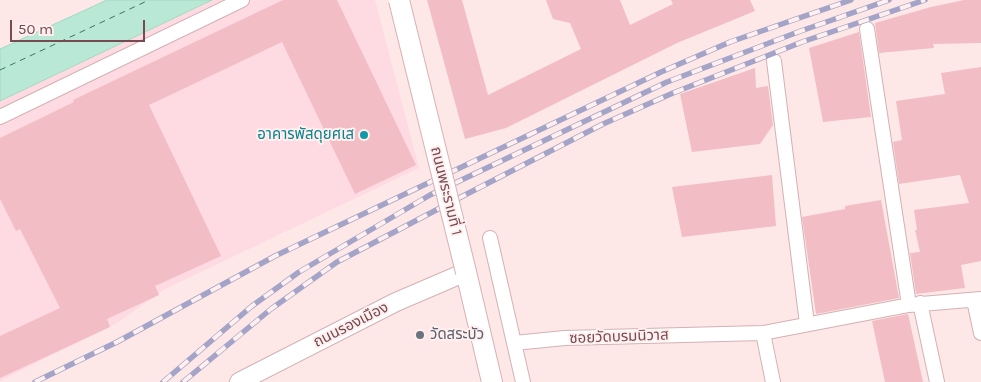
<!DOCTYPE html>
<html>
<head>
<meta charset="utf-8">
<style>
  body { margin:0 }
  #map { position:relative; width:981px; height:382px; overflow:hidden; background:#fde8e7; font-family:Karla,sans-serif }
  canvas { display:block }
  .scale { position:absolute; left:10px; top:20px; width:135px; height:22px; box-sizing:border-box; border:2px solid #784a52; border-top:0; padding-left:6px; font-size:15px; line-height:18px; white-space:nowrap; color:#784a52; -webkit-text-stroke:4px #ffefee; paint-order:stroke }
</style>
</head>
<body>
<div id="map">
<canvas width="981" height="382"></canvas>
<div class="scale">50 m</div>
</div>
<script>
const c = document.querySelector('canvas').getContext('2d');
c.lineJoin = 'round';
function fillPath(path, color) {
  c.fillStyle = color;
  c.fill(path, 'evenodd');
}
function shape(rows) {
  const path = new Path2D();
  for (const r of rows) {
    path.moveTo(r[0], r[1]);
    for (let i = 2; i < r.length; i += 2) path.lineTo(r[i], r[i + 1]);
  }
  return path;
}
function trace(path, color, width, dash) {
  c.strokeStyle = color;
  c.lineWidth = width;
  c.lineCap = dash ? 'butt' : 'round';
  c.setLineDash(dash || []);
  c.stroke(path);
}
function drawText(font, color, halo, rows, align = 'center') {
  c.font = font + ' Karla,"Noto Sans Thai",sans-serif';
  c.lineWidth = 4;
  c.setLineDash([]);
  c.textBaseline = 'middle';
  c.strokeStyle = halo;
  c.fillStyle = color;
  for (const [text, x, y, turn = 0] of rows) {
    c.save();
    c.translate(x, y);
    c.rotate((+turn || 0) * Math.PI / 180);
    c.textAlign = isNaN(turn) ? turn : align;
    if (halo) c.strokeText(text, 0, 0);
    c.fillText(text, 0, 0);
    c.restore();
  }
}
const commercial = shape([
  [212,0,375,0,419,168,165,289,117,323,0,381,0,101]
]);
const water = shape([
  [107,0,212,0,0,101,0,49,107,0]
]);
const ferry = shape([
  [0,70,149,0]
]);
const building = shape([
  [283,0,337,0,416,165,355,194,282,42,149,105,221,256,155,286,159,295,107,319,110,327,0,378,0,336,60,308,20,229,16,231,0,199,0,138,74,102,73,100],
  [427,0,462,0,488,95,581,49,570,23,553,19,546,0,620,0,630,25,673,4,671,0,750,0,755,11,677,43,506,128,465,139],
  [964,0,981,0,981,43,933,44,934,48,879,53,875,23,931,7],
  [859,32,871,117,823,122,809,48],
  [981,67,981,261,961,265,965,288,916,294,910,253,920,252,915,230,917,230,914,210,969,203,960,175,899,184,893,142,902,140,896,101,945,94,941,73],
  [755,68,756,88,768,86,773,125,760,144,692,152,680,94],
  [772,175,776,226,682,237,672,187],
  [881,200,899,298,816,314,802,217,845,209,845,206],
  [908,314,923,382,885,382,872,321]
]);
const minor = shape([
  [867,29,909,305],
  [774,61,807,324],
  [0,117,242,0],
  [490,238,514,343],
  [974,300,981,333],
  [920,303,937,382],
  [763,333,773,382],
  [523,382,514,343,565,338,763,333,909,305,981,299]
]);
const tertiary = shape([
  [239,382,396,302,466,272]
]);
const secondary = shape([
  [466,272,492,382]
]);
const rail = shape([
  [35,382,117,342,275,256,661,72,730,42,851,0],
  [163,382,252,306,299,272,430,195,667,82,798,32,889,0],
  [183,382,271,309,337,262,461,197,603,124,673,93,802,42,925,0]
]);
const secondaryBridge = shape([
  [399,0,466,272]
]);
const markers = [
  [364,135,5,"#0f9aa8"],
  [420,335,5,"#6b7280"]
];
const cultureNames = [
  ["อาคารพัสดุยศเส",354,135]
];
const streetNames = [
  ["ถนนพระรามที่ 1",446,191,76],
  ["ถนนรองเมือง",351,325,-27],
  ["ซอยวัดบรมนิวาส",619,337,-2]
];
const worshipNames = [
  ["วัดสระบัว",430,335]
];
fillPath(commercial, '#fedae3');
fillPath(water, '#bae8d6');
trace(water, '#a0dac3', 1);
trace(ferry, '#3a765f', 1, [6, 5]);
fillPath(building, '#f3bdc5');
trace(minor, '#d4b1b4', 16);
trace(tertiary, '#d4b1b4', 20);
trace(secondary, '#dab0b4', 22);
trace(minor, '#fff', 14);
trace(tertiary, '#fff', 18);
trace(secondary, '#fff', 20);
trace(rail, '#a4a4c8', 5.5);
trace(rail, '#ffefee', 4, [11]);
trace(secondaryBridge, '#dab0b4', 22, []);
trace(secondaryBridge, '#fff', 20);
for (const [x, y, r, color] of markers) {
  const dot = new Path2D();
  dot.arc(x, y, r, 0, 2 * Math.PI);
  c.fillStyle = color;
  c.fill(dot);
  trace(dot, '#ffefee', 2);
}
drawText('15px', '#0d838f', '#ffefee', cultureNames, 'right');
drawText('15px', '#784a52', '#ffefee', streetNames);
drawText('15px', '#5b616d', '#ffefee', worshipNames, 'left');
</script>
</body>
</html>
